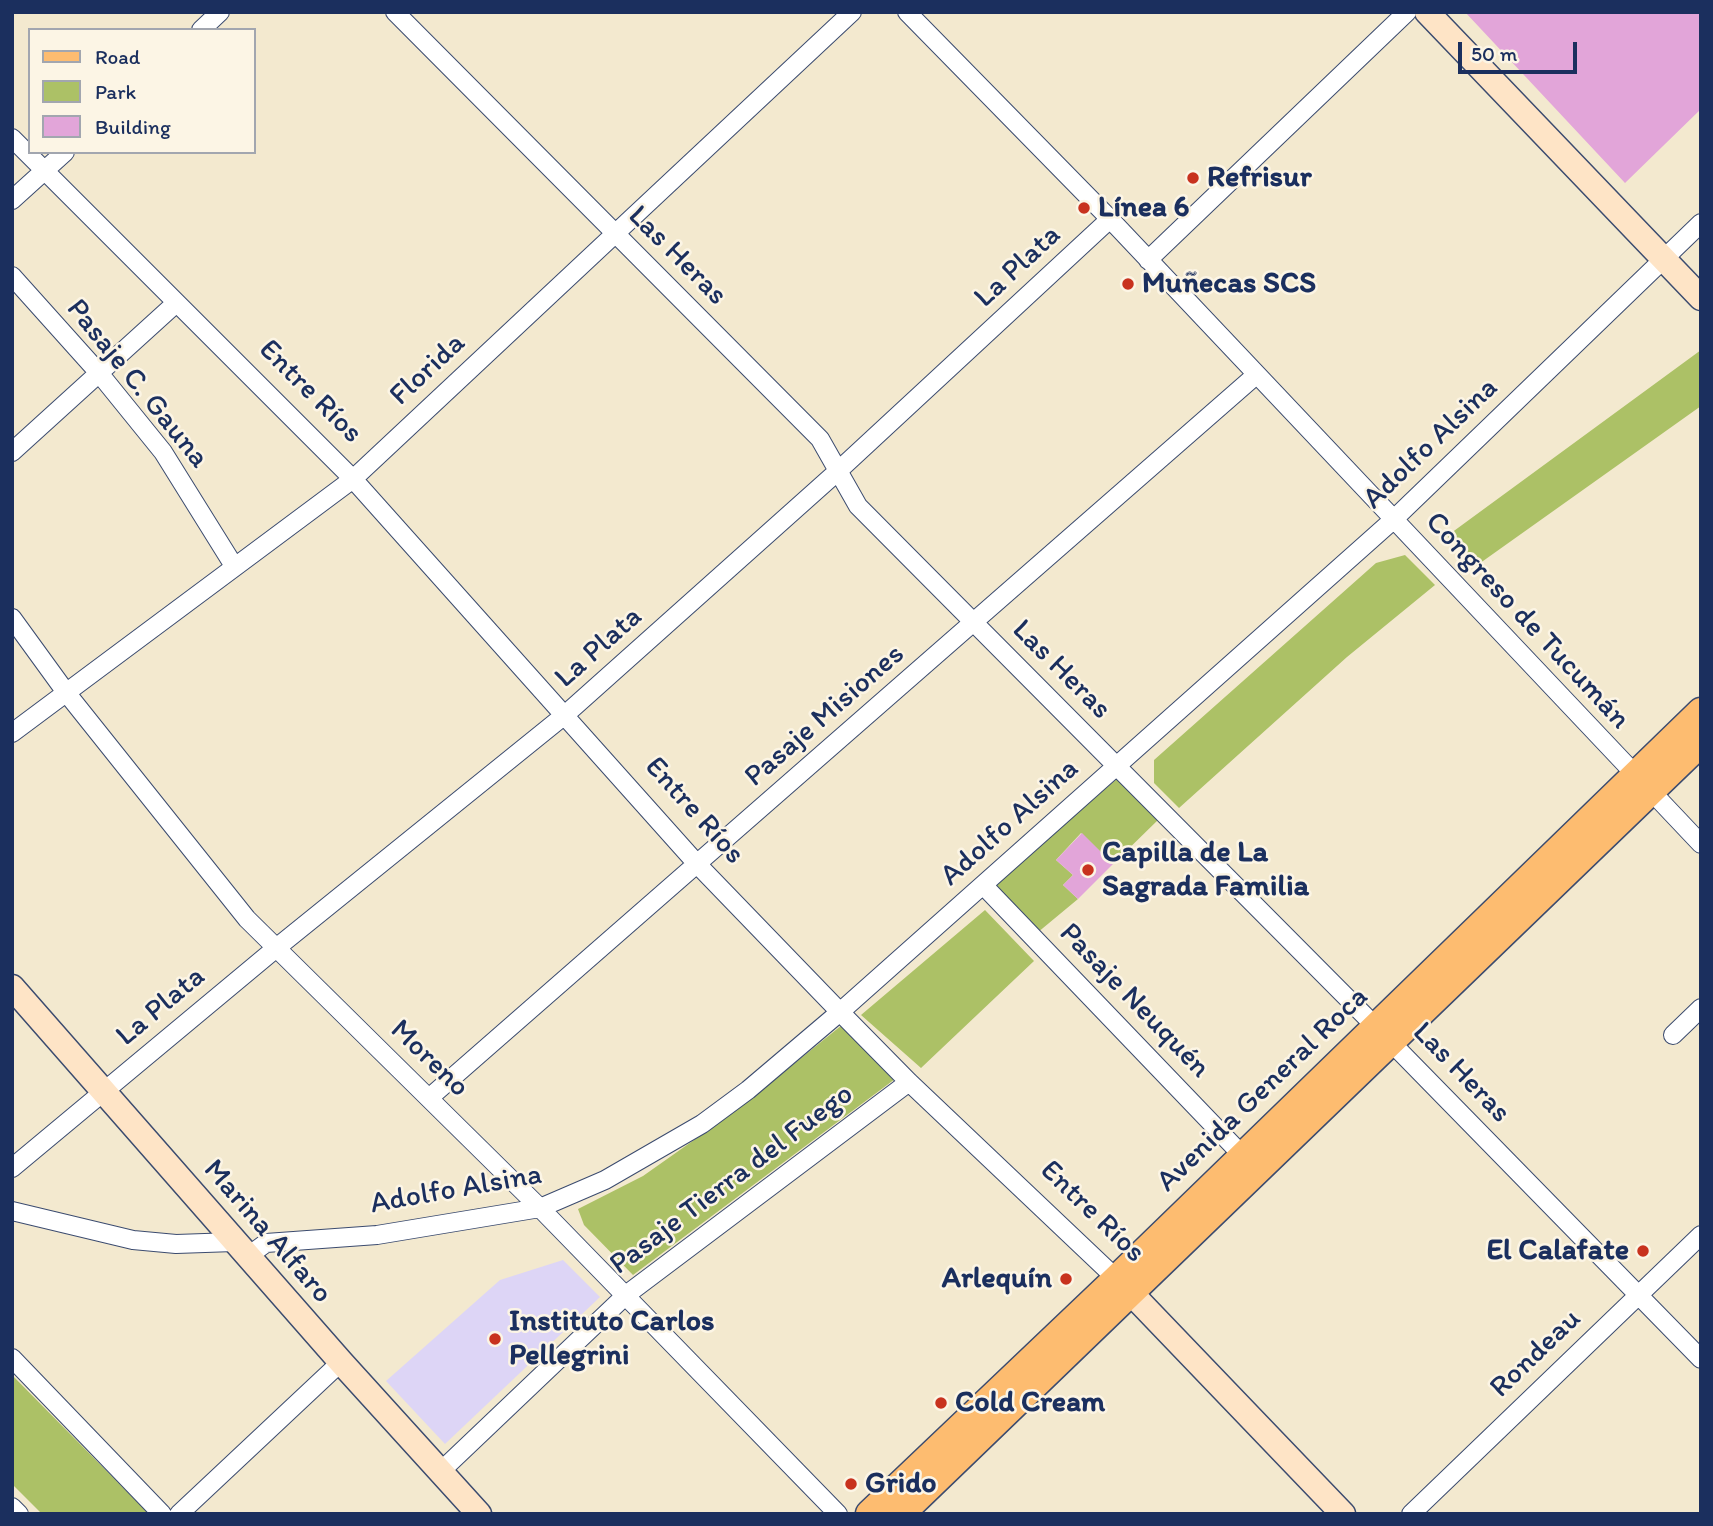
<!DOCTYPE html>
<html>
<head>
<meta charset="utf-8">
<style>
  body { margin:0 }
  #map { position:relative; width:1713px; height:1526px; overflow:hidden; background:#f3e9cf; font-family:Itim,sans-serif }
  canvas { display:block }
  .frame { position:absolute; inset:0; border:14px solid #1b2f5e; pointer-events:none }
  .legend { position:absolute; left:28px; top:28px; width:228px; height:126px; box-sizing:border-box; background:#fcf5e5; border:2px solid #a2a6af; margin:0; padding:9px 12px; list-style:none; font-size:21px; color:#1b2f5e }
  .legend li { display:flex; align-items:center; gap:14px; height:35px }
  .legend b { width:35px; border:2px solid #a2a6af }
  .scale { position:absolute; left:1458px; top:42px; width:119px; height:32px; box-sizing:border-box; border:4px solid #1b2f5e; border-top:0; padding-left:9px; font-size:21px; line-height:24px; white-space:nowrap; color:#1b2f5e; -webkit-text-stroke:5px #fcf5e5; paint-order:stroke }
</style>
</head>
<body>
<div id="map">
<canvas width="1713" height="1526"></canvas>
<div class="frame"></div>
<ul class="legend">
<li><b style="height:9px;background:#fdbc70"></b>Road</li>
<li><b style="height:19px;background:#acc166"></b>Park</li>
<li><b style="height:19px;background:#e2a5d9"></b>Building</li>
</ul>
<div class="scale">50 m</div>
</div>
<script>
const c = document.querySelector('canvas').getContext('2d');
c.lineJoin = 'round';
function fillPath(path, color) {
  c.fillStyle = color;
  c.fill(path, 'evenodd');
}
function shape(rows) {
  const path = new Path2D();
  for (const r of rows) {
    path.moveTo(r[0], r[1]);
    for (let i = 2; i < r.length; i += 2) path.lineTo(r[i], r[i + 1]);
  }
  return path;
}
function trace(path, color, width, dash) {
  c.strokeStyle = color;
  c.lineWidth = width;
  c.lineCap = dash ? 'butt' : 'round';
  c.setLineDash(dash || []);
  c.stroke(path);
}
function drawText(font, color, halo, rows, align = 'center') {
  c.font = font + ' Itim,sans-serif';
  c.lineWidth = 5;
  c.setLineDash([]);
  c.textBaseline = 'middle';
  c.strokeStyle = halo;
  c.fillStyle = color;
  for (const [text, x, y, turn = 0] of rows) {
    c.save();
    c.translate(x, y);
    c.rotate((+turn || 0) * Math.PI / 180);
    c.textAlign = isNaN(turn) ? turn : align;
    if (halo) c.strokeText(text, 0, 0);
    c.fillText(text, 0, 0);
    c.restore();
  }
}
const built = shape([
  [563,1260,600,1297,445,1444,386,1381,500,1280]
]);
const green = shape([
  [1701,350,1701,406,1476,566,1447,536],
  [1405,555,1435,585,1347,657,1179,808,1154,783,1154,760,1376,563],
  [1118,778,1159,819,1113,864,1081,833,1056,860,1073,875,1063,885,1078,899,1037,933,992,886],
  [985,910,1034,961,921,1068,861,1015],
  [842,1025,895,1079,633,1275,584,1225,578,1209,643,1176,738,1109],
  [12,1375,149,1514,42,1514,12,1484]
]);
const building = shape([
  [1465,12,1701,12,1701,109,1625,183],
  [1082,833,1113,864,1078,899,1063,885,1073,875,1056,860]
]);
const street = shape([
  [395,12,820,439,858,506,1376,1027,1701,1359],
  [907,12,1110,219,1701,844],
  [201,30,220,12],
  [12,138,353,479,698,865,840,1012,909,1082,1122,1284],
  [12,200,65,152],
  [1148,260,1407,12],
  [12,276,99,373,163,452,234,566],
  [12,452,175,304],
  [12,618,65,691,247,919,540,1208,838,1514],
  [12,733,353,479,852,12],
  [983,885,1243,1156],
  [1673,1035,1701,1008],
  [429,1098,1256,375],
  [12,1168,275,949,566,714,838,471,1110,219],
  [12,1211,133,1240,176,1244,234,1242],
  [247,1257,266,1243,377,1235,540,1208,605,1180,702,1124,748,1090,840,1012,1393,520,1701,223],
  [12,1358,162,1514],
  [440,1472,626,1295,909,1082],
  [12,1507,19,1514],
  [179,1514,341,1362],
  [1411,1514,1701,1235]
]);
const secondary = shape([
  [1427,12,1701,298],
  [12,987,341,1362,479,1514],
  [1131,1293,1343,1514]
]);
const primary = shape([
  [870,1514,1117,1279,1701,712],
  [900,1514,1701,742]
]);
const markers = [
  [1193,178,7,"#c8321e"],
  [1084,208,7,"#c8321e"],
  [1128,284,7,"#c8321e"],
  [1088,870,7,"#c8321e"],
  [1643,1251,7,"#c8321e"],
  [1066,1279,7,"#c8321e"],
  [495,1339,7,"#c8321e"],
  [941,1403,7,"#c8321e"],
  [851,1484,7,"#c8321e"]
];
const poiNames = [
  ["Refrisur",1207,178],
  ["Línea 6",1098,208],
  ["Muñecas SCS",1142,284],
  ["Capilla de La",1102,853],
  ["Sagrada Familia",1102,887],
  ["El Calafate",1629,1251,"right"],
  ["Arlequín",1052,1279,"right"],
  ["Instituto Carlos",509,1322],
  ["Pellegrini",509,1356],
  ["Cold Cream",955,1403],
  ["Grido",865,1484]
];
const streetNames = [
  ["Las Heras",677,256,45],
  ["La Plata",1018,267,-43],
  ["Florida",428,370,-43],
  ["Pasaje C. Gauna",137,384,51],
  ["Entre Ríos",310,392,45],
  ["Adolfo Alsina",1431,444,-44],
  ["Congreso de Tucumán",1527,621,47],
  ["La Plata",599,648,-42],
  ["Las Heras",1061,670,45],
  ["Pasaje Misiones",825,716,-41],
  ["Entre Ríos",694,811,48],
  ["Adolfo Alsina",1010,823,-42],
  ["Pasaje Neuquén",1134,1001,46],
  ["La Plata",161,1007,-40],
  ["Moreno",429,1059,44],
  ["Las Heras",1461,1073,46],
  ["Avenida General Roca",1263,1090,-44],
  ["Pasaje Tierra del Fuego",732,1180,-37],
  ["Adolfo Alsina",456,1190,-10],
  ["Entre Ríos",1092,1212,44],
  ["Marina Alfaro",267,1232,49],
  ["Rondeau",1536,1354,-44]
];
fillPath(built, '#ddd5f6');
fillPath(green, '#acc166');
fillPath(building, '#e2a5d9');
trace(street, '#3b4b6f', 20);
trace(secondary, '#3b4b6f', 27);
trace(primary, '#3b4b6f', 31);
trace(street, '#fff', 18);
trace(secondary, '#fee4c6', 24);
trace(primary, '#fdbc70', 28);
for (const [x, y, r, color] of markers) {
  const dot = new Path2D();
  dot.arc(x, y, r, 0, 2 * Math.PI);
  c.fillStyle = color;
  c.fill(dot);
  trace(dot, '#fcf5e5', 2.5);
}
drawText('bold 30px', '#1b2f5e', '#fcf5e5', poiNames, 'left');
drawText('30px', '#1b2f5e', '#fcf5e5', streetNames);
</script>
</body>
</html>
